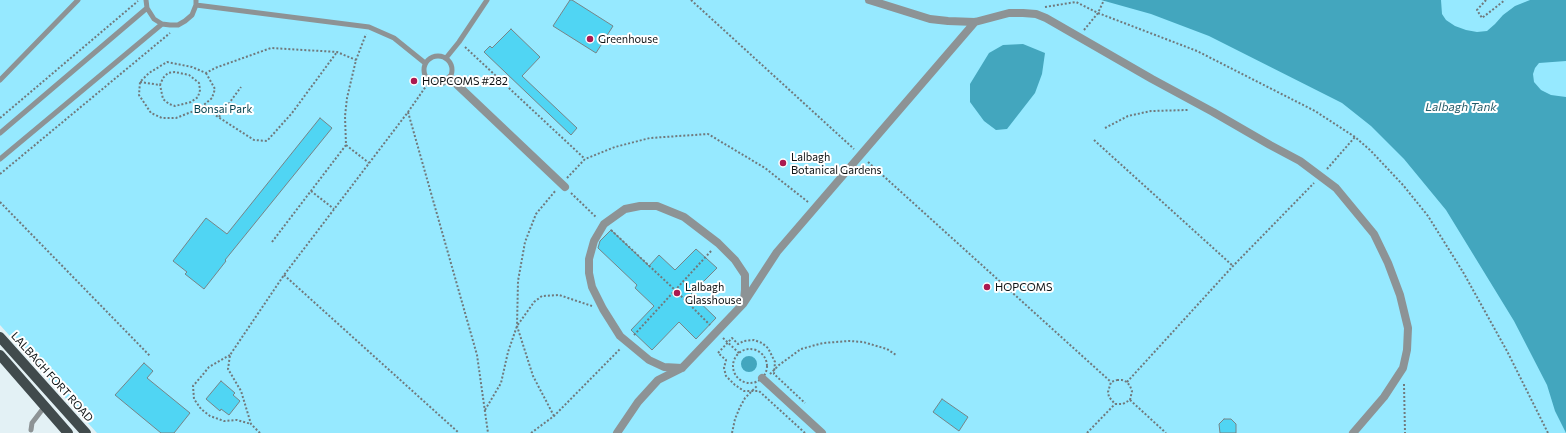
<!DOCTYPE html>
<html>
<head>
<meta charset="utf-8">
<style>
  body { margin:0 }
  canvas { display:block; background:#e3f1f5 }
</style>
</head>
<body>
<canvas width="1566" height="433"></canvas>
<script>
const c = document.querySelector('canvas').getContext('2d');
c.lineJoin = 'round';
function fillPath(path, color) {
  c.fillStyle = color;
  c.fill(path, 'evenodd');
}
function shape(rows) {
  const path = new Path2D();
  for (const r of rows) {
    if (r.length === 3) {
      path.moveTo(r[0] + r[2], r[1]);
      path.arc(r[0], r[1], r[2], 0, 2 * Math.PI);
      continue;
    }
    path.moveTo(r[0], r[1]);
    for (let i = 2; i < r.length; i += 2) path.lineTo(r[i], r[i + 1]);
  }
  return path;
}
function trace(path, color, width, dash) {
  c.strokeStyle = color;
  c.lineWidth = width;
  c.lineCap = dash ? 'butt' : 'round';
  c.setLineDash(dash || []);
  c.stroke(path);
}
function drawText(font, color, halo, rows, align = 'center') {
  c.font = font + ' Commissioner,sans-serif';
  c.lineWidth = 4;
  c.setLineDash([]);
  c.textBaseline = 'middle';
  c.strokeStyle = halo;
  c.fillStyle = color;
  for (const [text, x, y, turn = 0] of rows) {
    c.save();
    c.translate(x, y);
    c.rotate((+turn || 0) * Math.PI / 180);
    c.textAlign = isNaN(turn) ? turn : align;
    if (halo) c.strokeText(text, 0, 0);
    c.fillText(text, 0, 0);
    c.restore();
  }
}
const green = shape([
  [0,0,1566,0,1566,433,97,433,0,325]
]);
const water = shape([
  [1101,0,1441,0,1442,14,1446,20,1455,26,1466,30,1477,32,1487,31,1495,24,1503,15,1515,6,1530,0,1566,0,1566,61,1539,63,1535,68,1533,74,1534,82,1541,90,1551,95,1566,97,1566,433,1555,411,1547,385,1514,321,1446,210,1404,159,1371,126,1342,103,1209,36,1151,14],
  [1023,44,1045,53,1042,74,1035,93,1007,129,996,130,984,121,970,102,970,84,989,53,1003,45],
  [749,364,8]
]);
const building = shape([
  [570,0,572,0,613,26,596,53,553,26,570,0],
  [511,29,540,57,522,76,577,128,571,135,484,52,490,46,492,48,511,29],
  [320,118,332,128,225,260,226,261,204,289,185,274,187,272,173,261,206,218,227,234,320,118],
  [611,230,649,266,659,255,675,270,696,249,717,268,691,294,716,318,696,339,679,322,652,350,631,330,654,306,635,288,637,285,598,248,600,241,611,230],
  [144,363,153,371,147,378,190,413,174,433,161,433,115,395,144,363],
  [221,381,235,393,233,395,240,401,229,415,221,409,220,411,206,399,221,381],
  [942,399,968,417,959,431,933,412,942,399],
  [1224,419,1231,419,1236,424,1236,433,1220,433,1219,424,1224,419]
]);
const path = shape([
  [691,0,854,149],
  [1486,0,1477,10,1482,18,1505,0],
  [1045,7,1076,2,1098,13,1197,51,1315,111,1355,137,1370,150,1403,185,1428,216,1463,272,1507,351,1548,433],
  [1084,30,1098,13,1104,0],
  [465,47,585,159],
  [206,73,215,89,212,98,199,109,176,118,162,118,151,113,139,95,140,82,149,73,167,62,192,67,206,73,215,68,271,48,337,52,356,60],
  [140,82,160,85,163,78,168,73,175,72,189,75,199,83,200,90,198,97,191,102,175,106,169,104,163,99,160,85],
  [204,105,215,115,254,140,267,141,292,113,337,52],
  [408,112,477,355,488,433],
  [219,117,241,87],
  [0,118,138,1],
  [1105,128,1128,116,1151,111,1188,110],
  [1094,140,1233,266],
  [346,145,369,163],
  [868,162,1111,382],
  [1327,169,1355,137],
  [0,174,170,33],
  [567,178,585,159,615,147,650,138,708,134,765,168,808,202],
  [311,191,334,209],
  [571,193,597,218],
  [0,202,150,356],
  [611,230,675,290,710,325],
  [272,242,346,145,345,116,347,98,356,60,366,34],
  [284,275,459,433],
  [634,335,712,250],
  [723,338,739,353],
  [750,366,17],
  [230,355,209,367,200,378,193,386,194,399,201,409,210,416,224,421,237,420,251,424],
  [770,374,779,365,801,349,823,343,849,341,863,342,887,349,896,355],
  [1117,380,1122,380,1127,382,1130,386,1132,391,1130,400,1123,404,1115,404,1109,397,1108,392,1111,382,1117,380],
  [1127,382,1233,266,1314,183],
  [1404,384,1405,433],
  [1130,400,1166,433],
  [485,410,501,383,508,352,517,326,534,302,542,296,559,295,592,306],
  [554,416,533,376,517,326,518,281,525,242,536,214,556,190],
  [260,433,251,424,241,391,228,369,230,355,284,275,408,112,429,82],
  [531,433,554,416,621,348],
  [732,433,735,419,740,407,745,398,758,385],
  [805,433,759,391,744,391,735,385,726,376,724,368,726,360,718,353,732,338,738,344,744,341,754,340,762,343,768,348,775,362,774,374,805,403],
  [1087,433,1115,404]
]);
const service = shape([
  [146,0,147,8,154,19,162,24,170,25,178,25,185,21,192,15,196,5,196,0],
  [196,5,369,27,394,38,425,63],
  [438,70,14],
  [446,58,459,42,487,0],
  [0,80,78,0],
  [0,133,147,8],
  [0,159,162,24],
  [31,430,32,423,45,406]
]);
const pedestrian = shape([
  [869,0,930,19,948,21,975,22,1009,13,1023,13,1036,14,1046,18,1152,79,1213,112,1270,145,1300,161,1336,188,1374,234,1388,263,1400,295,1408,328,1407,350,1403,368,1384,397,1353,433],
  [450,78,565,187],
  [682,368,664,367,649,360,620,336,603,309,592,287,589,273,589,259,594,241,604,224,625,209,640,206,657,206,684,217,718,243,735,260,745,275,745,290,744,300],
  [762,378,822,433],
  [617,433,638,402,658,380,682,368,743,304,777,252,975,22]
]);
const primary = shape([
  [0,337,86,433],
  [0,355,68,433]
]);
const markers = [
  [590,39,4,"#ab1a50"],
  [414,81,4,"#ab1a50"],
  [783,163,4,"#ab1a50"],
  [987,287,4,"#ab1a50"],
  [677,293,4,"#ab1a50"]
];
const poiNames = [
  ["Greenhouse",598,39],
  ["HOPCOMS #282",422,81],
  ["Lalbagh",791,157],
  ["Botanical Gardens",791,170],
  ["Lalbagh",685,287],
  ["Glasshouse",685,300],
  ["HOPCOMS",995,287]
];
const parkNames = [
  ["Bonsai Park",223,109]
];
const streetNames = [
  ["LALBAGH FORT ROAD",52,377,48]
];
const waterNames = [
  ["Lalbagh Tank",1461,107]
];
fillPath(green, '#96e9ff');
fillPath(water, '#43a6be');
fillPath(building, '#50d5f3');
trace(building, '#778487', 1);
trace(path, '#70797c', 2, [2, 2]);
trace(service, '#8d9395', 5);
trace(pedestrian, '#8d9395', 8);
trace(primary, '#414b4d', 10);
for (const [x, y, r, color] of markers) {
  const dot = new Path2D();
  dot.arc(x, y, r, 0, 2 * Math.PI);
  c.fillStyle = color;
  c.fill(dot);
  trace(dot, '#fff', 1.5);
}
drawText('11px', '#0d1214', '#fff', poiNames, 'left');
drawText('11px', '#00404c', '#fff', parkNames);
drawText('11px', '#0d1214', '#fff', streetNames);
drawText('italic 12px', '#265d6a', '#fff', waterNames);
</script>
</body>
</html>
